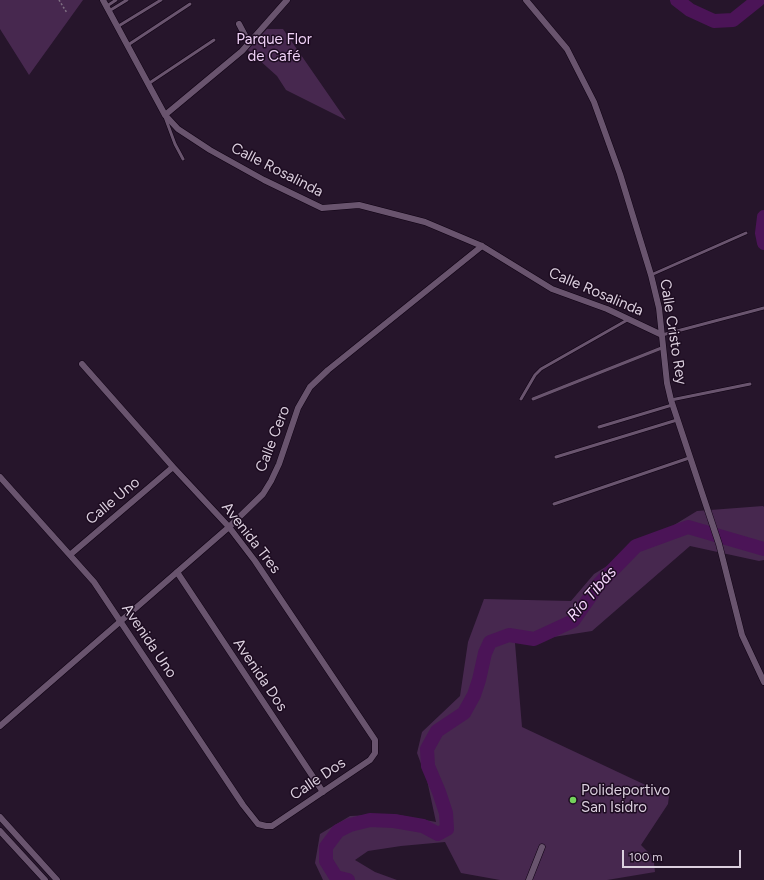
<!DOCTYPE html>
<html>
<head>
<meta charset="utf-8">
<style>
  body { margin:0 }
  #map { position:relative; width:764px; height:880px; overflow:hidden; background:#26152b; font-family:Figtree,sans-serif }
  canvas { display:block }
  .scale { position:absolute; left:622px; top:850px; width:119px; height:18px; box-sizing:border-box; border:2px solid #dbcfde; border-top:0; padding-left:5px; font-size:12px; line-height:14px; white-space:nowrap; color:#dbcfde; -webkit-text-stroke:3px #1d0c21; paint-order:stroke }
</style>
</head>
<body>
<div id="map">
<canvas width="764" height="880"></canvas>
<div class="scale">100 m</div>
</div>
<script>
const c = document.querySelector('canvas').getContext('2d');
c.lineJoin = 'round';
function fillPath(path, color) {
  c.fillStyle = color;
  c.fill(path, 'evenodd');
}
function shape(rows) {
  const path = new Path2D();
  for (const r of rows) {
    path.moveTo(r[0], r[1]);
    for (let i = 2; i < r.length; i += 2) path.lineTo(r[i], r[i + 1]);
  }
  return path;
}
function trace(path, color, width, dash) {
  c.strokeStyle = color;
  c.lineWidth = width;
  c.lineCap = dash ? 'butt' : 'round';
  c.setLineDash(dash || []);
  c.stroke(path);
}
function drawText(font, color, halo, rows, align = 'center') {
  c.font = font + ' Figtree,sans-serif';
  c.lineWidth = 3;
  c.setLineDash([]);
  c.textBaseline = 'middle';
  c.strokeStyle = halo;
  c.fillStyle = color;
  for (const [text, x, y, turn = 0] of rows) {
    c.save();
    c.translate(x, y);
    c.rotate((+turn || 0) * Math.PI / 180);
    c.textAlign = isNaN(turn) ? turn : align;
    if (halo) c.strokeText(text, 0, 0);
    c.fillText(text, 0, 0);
    c.restore();
  }
}
const green = shape([
  [0,0,83,0,29,75,0,29],
  [267,29,283,29,346,120,286,90,277,76,248,50],
  [763,506,764,507,764,560,759,561,690,546,592,631,515,643,522,727,669,796,668,804,641,845,651,855,654,863,655,872,607,880,500,880,461,873,445,842,401,846,368,851,355,860,375,872,397,880,323,880,315,863,320,834,350,816,394,814,436,822,427,780,417,753,422,732,460,696,468,642,484,599,571,601,594,574,697,511]
]);
const river = shape([
  [677,0,690,10,714,21,733,20,758,0],
  [764,217,762,233,764,243],
  [348,880,336,877,326,861,326,847,338,831,350,825,370,820,394,821,423,826,438,834,447,829,446,813,439,792,428,766,427,749,437,731,464,713,474,695,479,680,485,653,490,642,509,635,534,639,573,621,599,584,636,546,688,527,764,549]
]);
const path = shape([
  [59,0,67,13]
]);
const lane = shape([
  [107,6,116,0],
  [109,11,127,0],
  [117,27,161,0],
  [128,45,190,4],
  [148,84,214,40],
  [165,117,175,144,183,159],
  [651,275,746,233],
  [662,335,764,308],
  [521,399,535,375,541,369,629,319],
  [533,399,664,347],
  [671,400,750,384],
  [599,427,672,405],
  [556,457,677,420],
  [554,504,689,458]
]);
const street = shape([
  [103,0,165,115,178,129,210,150,264,180,322,208,359,205,425,222,482,246,552,289,607,309,662,335],
  [526,0,567,49,594,102,620,174,651,275,659,308,667,383,671,400,719,544,742,635,764,682],
  [239,24,249,43],
  [165,115,242,51,287,0],
  [0,477,94,582,243,805,258,824,266,826,272,826,370,760,375,753,375,740,255,561,229,527,173,467,82,364],
  [71,554,173,467],
  [177,572,323,792],
  [0,726,229,527,263,494,271,481,279,464,298,408,310,387,328,370,482,246],
  [0,817,57,880],
  [0,831,45,880],
  [529,880,542,847]
]);
const markers = [
  [573,800,4,"#74d25c"]
];
const parkNames = [
  ["Parque Flor",274,40],
  ["de Café",274,57]
];
const streetNames = [
  ["Calle Rosalinda",277,170,27],
  ["Calle Rosalinda",596,292,23],
  ["Calle Cristo Rey",673,332,81],
  ["Calle Cero",273,439,-69],
  ["Calle Uno",113,501,-40],
  ["Avenida Tres",251,538,52],
  ["Avenida Uno",149,641,56],
  ["Avenida Dos",260,675,56],
  ["Calle Dos",318,779,-34]
];
const poiNames = [
  ["Polideportivo",581,791],
  ["San Isidro",581,808]
];
const waterNames = [
  ["Río Tibás",592,594,-49]
];
fillPath(green, '#47284f');
trace(river, '#4b1457', 14);
trace(lane, '#0f0213', 4);
trace(street, '#0f0213', 7);
trace(path, '#7f7083', 1.5, [2, 2]);
trace(lane, '#69546e', 3);
trace(street, '#69546e', 6);
for (const [x, y, r, color] of markers) {
  const dot = new Path2D();
  dot.arc(x, y, r, 0, 2 * Math.PI);
  c.fillStyle = color;
  c.fill(dot);
  trace(dot, '#1d0c21', 1.5);
}
drawText('15px', '#eed0f5', '#1d0c21', parkNames);
drawText('15px', '#dbcfde', '#1d0c21', streetNames);
drawText('15px', '#dbcfde', '#1d0c21', poiNames, 'left');
drawText('italic 16px', '#f7d8fe', '#1d0c21', waterNames);
</script>
</body>
</html>
